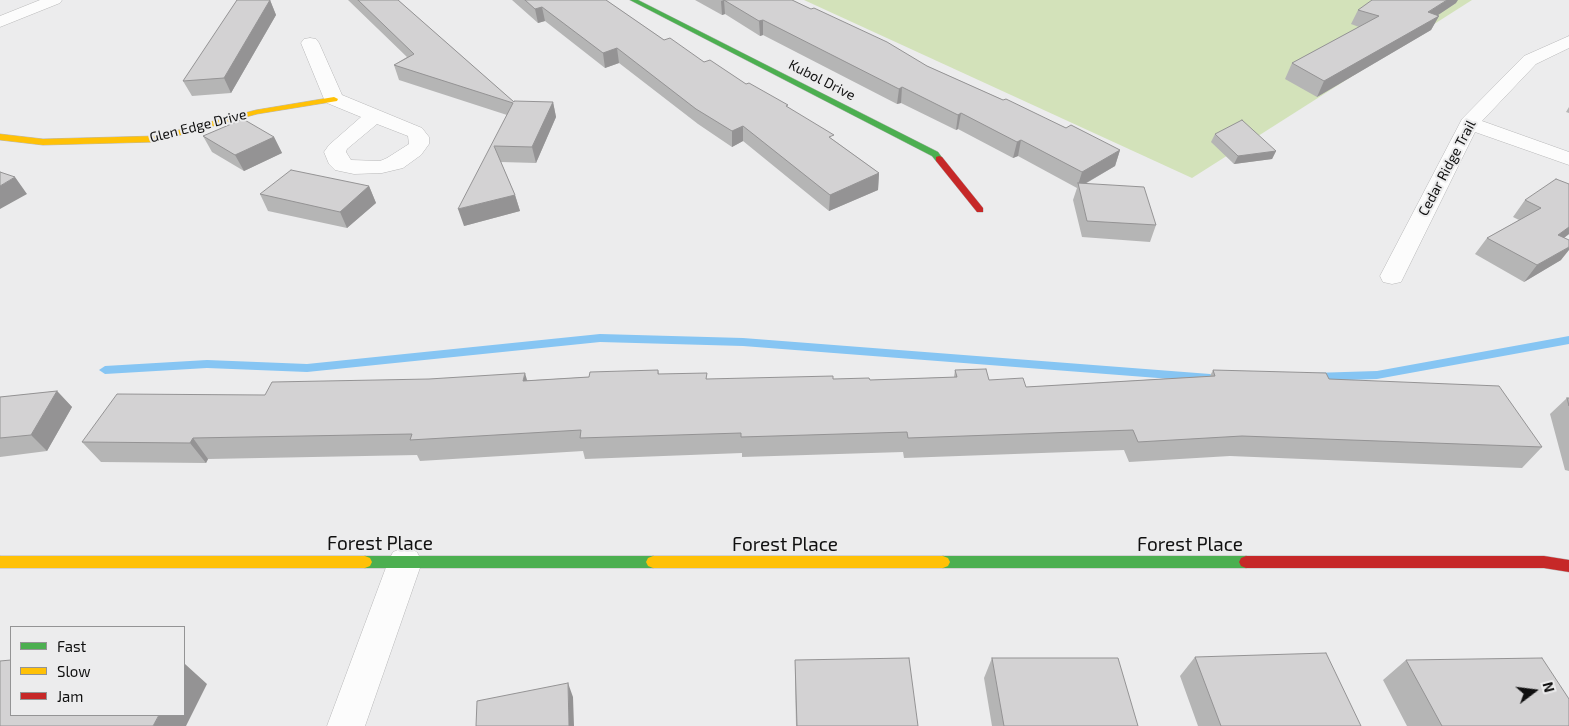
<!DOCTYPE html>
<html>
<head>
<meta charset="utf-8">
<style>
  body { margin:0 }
  #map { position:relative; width:1569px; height:726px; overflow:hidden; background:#ececed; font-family:"Exo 2",sans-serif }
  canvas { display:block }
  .legend { position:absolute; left:10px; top:626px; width:175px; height:90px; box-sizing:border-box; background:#ececed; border:1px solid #949495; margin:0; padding:6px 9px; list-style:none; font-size:15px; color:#101010 }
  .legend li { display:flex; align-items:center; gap:10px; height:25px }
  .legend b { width:25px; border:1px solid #949495 }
  .north { position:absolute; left:1509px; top:666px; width:50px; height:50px; -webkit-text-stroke:4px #ececed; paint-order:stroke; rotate:75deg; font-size:14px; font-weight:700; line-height:20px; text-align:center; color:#101010 }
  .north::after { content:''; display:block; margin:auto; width:18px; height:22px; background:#101010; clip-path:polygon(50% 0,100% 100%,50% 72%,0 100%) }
</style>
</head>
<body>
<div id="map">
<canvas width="1569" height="726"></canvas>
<ul class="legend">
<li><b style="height:6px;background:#4caf50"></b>Fast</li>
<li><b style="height:6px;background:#ffc107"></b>Slow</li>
<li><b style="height:6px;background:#c62828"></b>Jam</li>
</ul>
<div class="north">N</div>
</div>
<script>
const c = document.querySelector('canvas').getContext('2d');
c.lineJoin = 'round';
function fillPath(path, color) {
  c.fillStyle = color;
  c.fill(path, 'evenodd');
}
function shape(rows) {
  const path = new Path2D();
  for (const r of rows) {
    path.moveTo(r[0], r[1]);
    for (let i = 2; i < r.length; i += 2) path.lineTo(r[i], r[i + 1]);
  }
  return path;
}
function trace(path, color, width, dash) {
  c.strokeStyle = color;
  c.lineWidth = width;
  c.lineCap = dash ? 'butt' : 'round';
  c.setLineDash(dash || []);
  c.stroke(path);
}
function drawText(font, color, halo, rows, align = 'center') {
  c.font = font + ' "Exo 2",sans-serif';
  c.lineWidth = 4;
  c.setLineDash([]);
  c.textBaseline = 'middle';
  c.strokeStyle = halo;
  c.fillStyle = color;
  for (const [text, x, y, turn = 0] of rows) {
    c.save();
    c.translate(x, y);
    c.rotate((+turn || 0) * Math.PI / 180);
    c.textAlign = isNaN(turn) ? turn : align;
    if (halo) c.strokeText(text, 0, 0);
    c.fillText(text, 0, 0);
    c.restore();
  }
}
const green = shape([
  [804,0,1472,0,1192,178]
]);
const stream = shape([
  [600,334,743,338,1210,374,1216,378,1210,382,743,346,600,342,307,372,207,368,105,374,99,370,105,366,207,360,307,364,600,334],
  [1569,336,1569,344,1377,379,1313,381,1307,377,1313,373,1377,371,1569,336]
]);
const street = shape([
  [40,0,62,0,60,3,0,27,0,16,40,0],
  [1569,36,1569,48,1536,64,1482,121,1569,152,1569,165,1475,132,1404,276,1401,282,1392,284,1383,282,1380,276,1462,119,1524,56,1569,36],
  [310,38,316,39,319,43,342,95,422,128,429,137,429,144,421,155,403,168,382,173,354,174,335,170,329,164,324,152,329,145,361,117,327,103,324,99,301,43,304,39,310,38],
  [377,124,408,136,409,144,387,158,380,161,351,160,346,152,347,149,377,124],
  [405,547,417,552,422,562,365,726,327,726,388,562,393,552,405,547]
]);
const fast = shape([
  [630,0,638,0,938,152,943,159,939,162,936,161,932,156,630,0],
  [365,556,653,556,658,558,660,562,658,566,653,568,365,568,360,566,358,562,360,558,365,556],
  [943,556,1246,556,1251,558,1253,562,1251,566,1246,568,943,568,938,566,936,562,938,558,943,556]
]);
const slow = shape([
  [334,97,338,99,337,101,257,114,155,142,43,145,0,140,0,134,43,139,155,136,256,110,334,97],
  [0,556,365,556,370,558,372,562,370,566,365,568,0,568,0,556],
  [653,556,943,556,948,558,950,562,948,566,943,568,653,568,648,566,646,562,648,558,653,556]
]);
const jam = shape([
  [939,156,942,157,983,208,983,212,977,212,936,161,936,157,939,156],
  [1246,556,1544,556,1569,560,1569,572,1544,568,1246,568,1241,566,1239,562,1241,558,1246,556]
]);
const wall = shape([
  [270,0,276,15,231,93,192,96,183,81],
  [348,0,398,0,514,102,553,102,556,117,536,163,501,162,515,195,520,211,464,226,507,115,399,80,394,65,407,57],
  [512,0,606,0,664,40,788,107,879,173,878,190,829,211,743,141,732,147,698,124,619,63,605,68,545,21,538,23],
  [695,0,792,0,927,66,1066,128,1120,150,1115,166,1085,184,1156,225,1150,242,1082,237,1073,200,1077,188,1018,156,1013,158,958,129,956,130,901,103,897,104,763,35,760,36,725,14,722,15],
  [1456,3,1438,15,1439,16,1431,30,1317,97,1285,79,1292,63,1359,27,1351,24,1358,10],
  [1569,107,1569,113,1566,112],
  [1215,134,1276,151,1272,159,1234,164,1211,142],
  [203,136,274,137,282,153,244,171,212,152],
  [1569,184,1569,234,1564,238,1561,260,1524,282,1475,254,1487,238,1519,220,1513,217,1525,200],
  [369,186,376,203,347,228,268,211,260,194],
  [658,370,659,374,707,379,833,379,870,380,954,377,955,370,989,380,1026,387,1210,376,1213,370,1329,379,1542,447,1522,468,1230,456,1129,462,1124,450,904,458,903,452,742,457,742,453,585,459,583,451,420,461,417,455,208,459,206,463,101,462,82,442,265,395,589,377],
  [57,391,72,407,47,451,0,457,0,397],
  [1567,398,1569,398,1569,471,1565,470,1550,414],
  [1195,657,1361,726,1198,726,1180,676],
  [992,658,1138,726,992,726,984,678],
  [795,660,918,726,796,726,795,680],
  [1406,660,1569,726,1407,726,1383,680]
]);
const shadedWall = shape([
  [270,0,276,15,231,93,224,78],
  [724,0,725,14,722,15,721,1],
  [1447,0,1458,0,1456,3,1423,25,1439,16,1431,30,1317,97,1324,81],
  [542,7,545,21,538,23,535,9],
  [763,20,763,35,760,36,759,21],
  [617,48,619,63,605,68,603,53],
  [902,87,901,103,897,104,899,89],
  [553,102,556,117,536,163,532,147],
  [961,113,958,129,956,130,958,115],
  [743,126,743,141,732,147,732,131],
  [274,137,282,153,244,171,235,155],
  [1021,140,1018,156,1013,158,1017,142],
  [1120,150,1115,166,1079,187,1078,185,1082,172],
  [1276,151,1272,159,1234,164,1238,156],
  [879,173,878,190,829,211,830,195],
  [15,177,27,194,0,209,0,186],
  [369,186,376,203,347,228,340,212],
  [515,195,520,211,464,226,458,209],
  [1569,227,1569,234,1545,252,1558,235],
  [1569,247,1569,250,1561,260,1524,282,1537,265],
  [525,373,531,394,523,381],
  [57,391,72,407,47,451,31,435],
  [193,438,208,459,206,463,190,443],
  [185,664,207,684,186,726,153,726,159,715,184,715,184,668],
  [568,683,573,697,574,726,569,726]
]);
const building = shape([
  [237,0,270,0,224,78,183,81,237,0],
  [358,0,398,0,514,102,514,101,553,102,532,147,494,146,515,195,458,209,513,103,394,65,414,54,358,0],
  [525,0,606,0,664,40,670,38,704,62,710,60,746,84,749,83,788,105,786,106,834,135,829,137,879,173,830,195,743,126,732,131,696,109,617,48,603,53,542,7,535,9,525,0],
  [724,0,792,0,811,9,814,8,887,42,927,66,1003,100,1006,99,1066,128,1071,125,1120,150,1082,172,1021,140,1017,142,961,113,958,115,902,87,899,89,763,20,759,21,724,0],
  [1372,0,1447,0,1428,12,1439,16,1324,81,1292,63,1379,16,1358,10,1372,0],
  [243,119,274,137,235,155,203,136,243,119],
  [1242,120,1276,151,1238,156,1215,134,1242,120],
  [291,170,369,186,340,212,260,194,291,170],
  [0,172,15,177,0,186,0,172],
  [1556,179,1569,184,1569,227,1558,235,1569,240,1569,247,1537,265,1487,238,1541,208,1525,200,1556,179],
  [1078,183,1144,187,1156,225,1087,221,1078,183],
  [986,369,989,380,1023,378,1026,387,1215,376,1213,370,1326,373,1329,379,1499,386,1542,447,1242,436,1138,442,1133,430,908,438,907,432,741,437,741,433,580,438,581,430,410,440,412,434,193,438,190,443,82,442,117,394,265,395,272,382,429,379,525,373,523,381,589,377,590,372,658,370,658,374,707,373,706,379,833,376,833,379,869,378,870,380,957,377,955,370,986,369],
  [57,391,31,435,0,438,0,397,57,391],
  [1567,398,1569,398,1569,406,1567,398],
  [1326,653,1361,726,1221,726,1195,657,1326,653],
  [909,658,918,726,797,726,795,660,909,658],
  [992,658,1118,658,1138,726,1004,726,992,658],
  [1542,658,1569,699,1569,726,1442,726,1406,660,1542,658],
  [11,660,11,715,159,715,153,726,0,726,0,661,11,660],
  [568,683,569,726,476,726,477,701,568,683]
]);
const farStreetnames = [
  ["Kubol Drive",822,80,27],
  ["Glen Edge Drive",198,126,-14],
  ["Cedar Ridge Trail",1447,168,-62]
];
const nearStreetnames = [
  ["Forest Place",380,544],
  ["Forest Place",785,545],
  ["Forest Place",1190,545]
];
fillPath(green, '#d3e2ba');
fillPath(stream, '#86c5f3');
trace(street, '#b8b8b9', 1);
trace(fast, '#b8b8b9', 1);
trace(slow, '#b8b8b9', 1);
trace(jam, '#b8b8b9', 1);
fillPath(street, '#fcfcfc');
fillPath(fast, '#4caf50');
fillPath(slow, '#ffc107');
fillPath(jam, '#c62828');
fillPath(wall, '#b5b5b5');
fillPath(shadedWall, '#949394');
fillPath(building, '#d3d2d3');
trace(building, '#949394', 1);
drawText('14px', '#101010', '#ececed', farStreetnames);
drawText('19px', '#101010', '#ececed', nearStreetnames);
</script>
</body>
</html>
